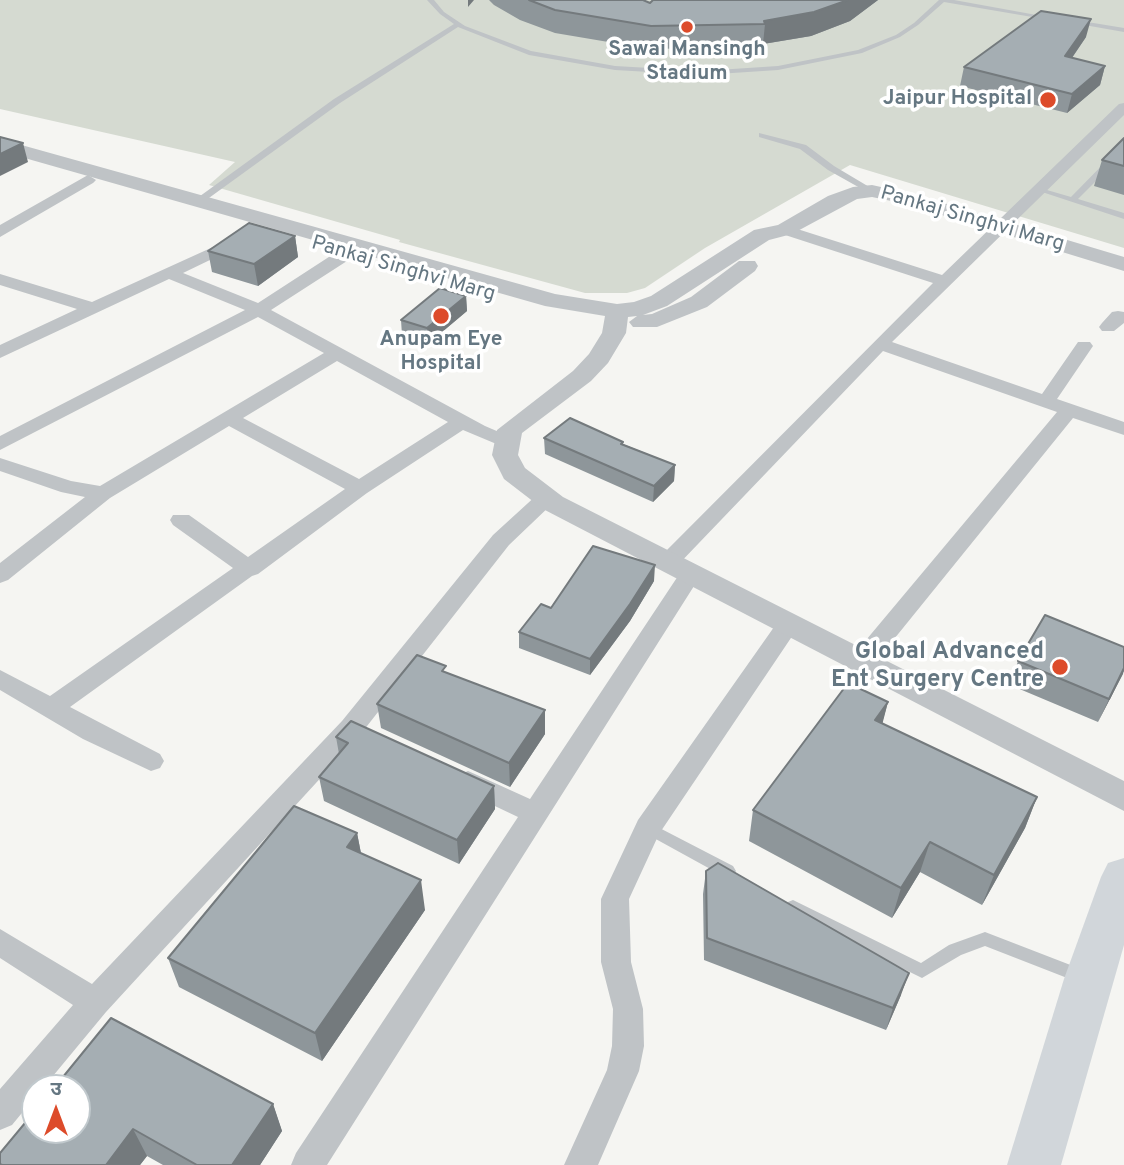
<!DOCTYPE html>
<html>
<head>
<meta charset="utf-8">
<style>
  body { margin:0 }
  #map { position:relative; width:1124px; height:1165px; overflow:hidden; background:#f5f5f2; font-family:Overpass,"Noto Sans Devanagari",sans-serif }
  canvas { display:block }
  .north { position:absolute; left:21px; top:1074px; width:70px; height:70px; box-sizing:border-box; background:#fff; border:2px solid #c1c9cd; border-radius:50%; rotate:0deg; font-size:19px; font-weight:700; line-height:28px; text-align:center; color:#657782 }
  .north::after { content:''; display:block; margin:auto; width:24px; height:32px; background:#dd4b2a; clip-path:polygon(50% 0,100% 100%,50% 72%,0 100%) }
</style>
</head>
<body>
<div id="map">
<canvas width="1124" height="1165"></canvas>
<div class="north">उ</div>
</div>
<script>
const c = document.querySelector('canvas').getContext('2d');
c.lineJoin = 'round';
function fillPath(path, color) {
  c.fillStyle = color;
  c.fill(path, 'evenodd');
}
function shape(rows) {
  const path = new Path2D();
  for (const r of rows) {
    path.moveTo(r[0], r[1]);
    for (let i = 2; i < r.length; i += 2) path.lineTo(r[i], r[i + 1]);
  }
  return path;
}
function trace(path, color, width, dash) {
  c.strokeStyle = color;
  c.lineWidth = width;
  c.lineCap = dash ? 'butt' : 'round';
  c.setLineDash(dash || []);
  c.stroke(path);
}
function drawText(font, color, halo, rows, align = 'center') {
  c.font = font + ' Overpass,sans-serif';
  c.lineWidth = 7;
  c.setLineDash([]);
  c.textBaseline = 'middle';
  c.strokeStyle = halo;
  c.fillStyle = color;
  for (const [text, x, y, turn = 0] of rows) {
    c.save();
    c.translate(x, y);
    c.rotate((+turn || 0) * Math.PI / 180);
    c.textAlign = isNaN(turn) ? turn : align;
    if (halo) c.strokeText(text, 0, 0);
    c.fillText(text, 0, 0);
    c.restore();
  }
}
const green = shape([
  [0,0,1124,0,1124,248,850,165,705,248,645,288,627,293,585,293,399,242,400,240,209,185,235,162,0,109]
]);
const service = shape([
  [427,0,434,0,444,12,465,26,531,51,615,66,702,71,778,66,858,50,896,35,914,23,939,0,954,0,1053,18,1050,20,944,2,918,25,900,37,862,53,778,70,702,75,615,70,529,55,458,27,340,103,202,203,196,203,196,199,334,99,454,24,440,14,427,0],
  [1075,20,1124,28,1124,32,1073,23,1072,22,1075,20],
  [759,133,806,145,834,166,876,191,869,193,828,170,800,149,759,137,759,133],
  [1121,146,1124,146,1124,153,1078,199,1124,213,1124,219,1036,190,1040,188,1071,197,1121,146],
  [648,822,733,866,736,871,733,876,728,877,723,876,643,832,641,828,643,824,648,822],
  [793,900,921,963,949,945,985,932,1086,971,1088,976,1086,981,1080,983,985,946,961,955,922,978,788,912,785,907,788,902,793,900]
]);
const minor = shape([
  [1124,103,1124,115,892,342,1042,394,1078,342,1090,342,1093,346,1057,399,1124,422,1124,435,1073,418,869,670,860,673,851,670,848,664,851,658,1057,412,883,351,675,568,667,571,659,568,656,563,659,558,933,283,779,233,777,230,779,227,791,227,942,275,1119,104,1124,103],
  [88,175,96,180,93,183,0,237,0,225,88,175],
  [235,237,241,239,243,242,241,245,183,273,258,303,335,253,347,253,349,257,347,261,271,310,485,426,513,438,516,442,513,446,506,448,463,430,367,493,258,574,252,576,70,707,160,754,164,761,160,768,151,771,83,739,0,690,0,670,50,696,233,568,173,525,170,520,173,515,189,515,248,557,345,489,229,426,110,498,8,580,0,583,0,563,85,497,61,492,0,471,0,458,71,481,100,486,324,353,258,317,0,450,0,436,245,310,169,279,0,358,0,345,77,309,0,285,0,274,92,302,235,237],
  [337,361,448,422,359,479,243,418,337,361],
  [1118,311,1124,312,1124,323,1114,331,1102,331,1099,327,1102,323,1112,312,1118,311],
  [546,491,553,493,557,498,553,503,509,545,360,735,106,1012,43,1088,35,1088,35,1097,12,1125,0,1130,0,1089,73,1005,0,958,0,929,92,984,342,721,493,535,539,493,546,491],
  [690,567,698,570,701,575,327,1165,291,1165,296,1153,518,817,459,789,455,782,459,775,468,771,477,775,530,799,682,570,690,567],
  [787,618,795,620,799,626,659,834,629,899,631,962,643,1009,644,1046,639,1071,598,1165,564,1165,607,1070,612,1046,613,1009,601,962,601,899,638,820,779,620,787,618]
]);
const tertiary = shape([
  [0,139,555,294,617,304,634,302,651,296,754,230,778,225,828,196,853,187,872,185,917,195,1124,257,1124,271,906,204,872,197,857,199,792,234,769,240,667,306,643,315,652,314,691,297,739,261,755,261,758,266,755,271,707,307,657,327,633,327,629,322,637,316,628,317,626,333,608,363,591,381,522,433,518,455,525,468,563,497,1124,781,1124,811,543,509,504,479,492,455,497,430,573,371,589,354,602,333,605,316,545,306,0,151,0,139]
]);
const primary = shape([
  [1124,858,1124,945,1061,1165,1007,1165,1064,979,1101,877,1108,863,1124,858]
]);
const wall = shape([
  [489,0,643,0,650,3,653,0,878,0,850,21,811,36,763,44,763,47,650,49,555,33,520,20,494,5],
  [1086,37,1072,58,1105,66,1100,85,1067,113,960,86,964,67],
  [1124,138,1124,195,1094,186,1102,160],
  [295,236,298,257,258,286,212,272,208,251],
  [466,296,467,311,429,343,402,335,401,320],
  [544,438,623,442,623,444,675,465,674,481,653,502,545,454],
  [654,581,630,621,590,675,519,648,519,632,551,608],
  [1124,647,1124,671,1098,722,1010,685,1018,661],
  [446,673,545,734,510,787,381,728,377,704],
  [888,702,882,723,1037,797,1025,828,982,905,920,872,892,918,749,841,753,810],
  [336,737,494,786,495,809,459,864,324,801,319,777,339,754],
  [357,833,361,853,425,910,322,1061,179,987,168,958],
  [706,871,901,995,886,1030,704,960,703,894],
  [273,1104,282,1131,260,1165,163,1165,147,1156,140,1165,0,1165,0,1153]
]);
const shadedWall = shape([
  [468,0,474,0,468,7],
  [848,0,878,0,850,21,811,36,763,44,765,24,764,21],
  [1091,19,1086,37,1060,75,1065,56],
  [1105,66,1100,85,1067,113,1072,94],
  [23,143,28,162,0,176,0,154],
  [295,236,298,257,258,286,254,264],
  [466,296,467,311,429,343,427,328],
  [675,465,674,481,653,502,654,486],
  [655,565,654,581,630,621,590,675,590,659],
  [1124,668,1123,674,1098,722,1109,699],
  [888,702,880,733,875,720],
  [545,710,545,734,510,787,509,763],
  [494,786,495,809,459,864,457,840],
  [1037,797,1025,828,982,905,994,875],
  [357,833,363,864,347,847],
  [930,842,920,872,892,918,901,888],
  [421,880,425,910,322,1061,315,1033],
  [909,973,901,995,886,1030,893,1008],
  [273,1104,282,1131,260,1165,232,1165],
  [133,1129,147,1156,140,1165,106,1165]
]);
const building = shape([
  [529,0,643,0,650,3,653,0,848,0,814,12,764,21,765,24,651,26,555,10,529,0],
  [1041,11,1091,19,1065,56,1105,66,1072,94,964,67,1041,11],
  [0,137,23,143,0,154,0,137],
  [1124,138,1124,166,1102,160,1124,138],
  [249,223,295,236,254,264,208,251,249,223],
  [440,288,466,296,427,328,401,320,440,288],
  [570,418,623,442,621,444,675,465,654,486,544,438,570,418],
  [593,546,655,565,630,604,590,659,519,632,541,604,551,608,593,546],
  [1045,615,1124,647,1124,668,1109,699,1018,661,1045,615],
  [417,655,446,666,442,671,545,710,509,763,377,704,417,655],
  [848,683,888,702,875,720,1037,797,994,875,930,842,901,888,753,810,848,683],
  [351,721,494,786,457,840,319,777,348,743,336,737,351,721],
  [294,806,357,833,347,847,421,880,315,1033,168,958,294,806],
  [718,863,909,973,893,1008,707,938,706,871,718,863],
  [111,1018,273,1104,232,1165,197,1165,133,1129,106,1165,2,1165,0,1164,0,1153,35,1111,35,1130,77,1130,77,1088,54,1088,111,1018]
]);
const markers = [
  [687,27,7,"#dd4b2a"],
  [1048,100,9,"#dd4b2a"],
  [441,316,9,"#dd4b2a"],
  [1060,667,9,"#dd4b2a"]
];
const farPoinames = [
  ["Sawai Mansingh",687,51],
  ["Stadium",687,75],
  ["Jaipur Hospital",1032,100,"right"],
  ["Anupam Eye",441,341],
  ["Hospital",441,365]
];
const farStreetnames = [
  ["Pankaj Singhvi Marg",972,220,16],
  ["Pankaj Singhvi Marg",403,270,16]
];
const poiNames = [
  ["Global Advanced",1044,653],
  ["Ent Surgery Centre",1044,681]
];
fillPath(green, '#d5dad1');
fillPath(service, '#bfc3c6');
fillPath(minor, '#bfc3c6');
fillPath(tertiary, '#bfc3c6');
fillPath(primary, '#d1d6da');
fillPath(wall, '#8e969a');
fillPath(shadedWall, '#747a7d');
fillPath(building, '#a5aeb3');
trace(building, '#747a7d', 2);
for (const [x, y, r, color] of markers) {
  const dot = new Path2D();
  dot.arc(x, y, r, 0, 2 * Math.PI);
  c.fillStyle = color;
  c.fill(dot);
  trace(dot, '#fff', 2.5);
}
drawText('bold 21px', '#657782', '#fff', farPoinames);
drawText('21px', '#657782', '#fff', farStreetnames);
drawText('bold 24px', '#657782', '#fff', poiNames, 'right');
</script>
</body>
</html>
